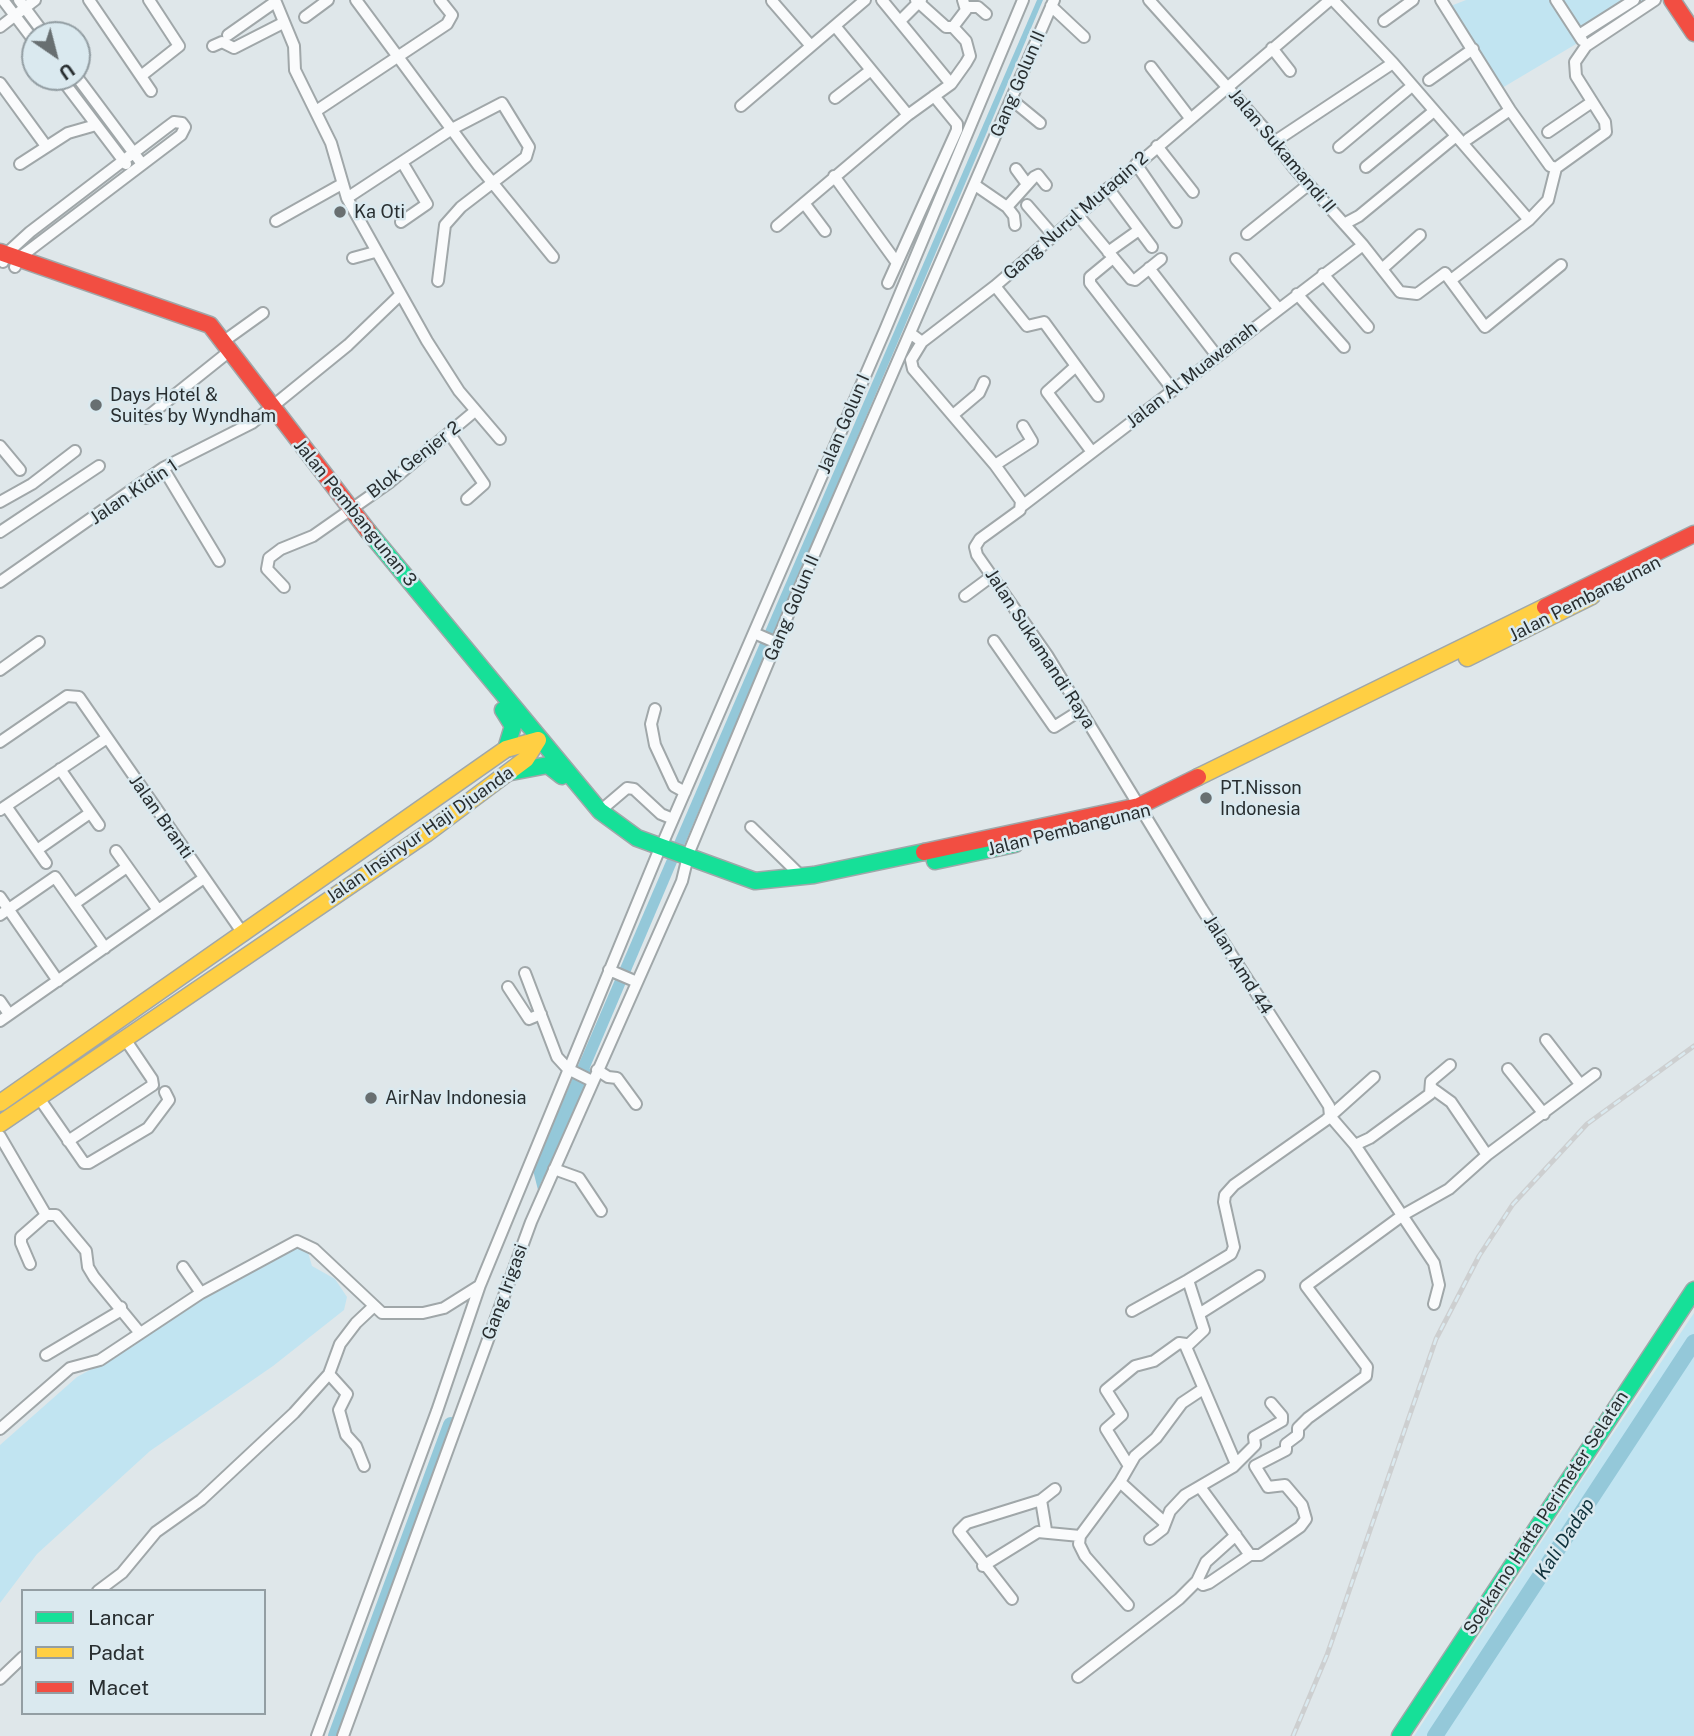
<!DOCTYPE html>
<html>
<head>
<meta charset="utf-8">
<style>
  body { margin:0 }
  #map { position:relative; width:1694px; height:1736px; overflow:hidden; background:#dfe7ea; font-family:"Public Sans",sans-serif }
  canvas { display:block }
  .legend { position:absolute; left:21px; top:1589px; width:245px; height:126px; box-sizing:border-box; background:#dae9ef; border:2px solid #939ea3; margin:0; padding:9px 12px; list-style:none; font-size:21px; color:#282e30 }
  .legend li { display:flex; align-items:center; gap:14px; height:35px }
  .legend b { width:35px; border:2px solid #939ea3 }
  .north { position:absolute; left:21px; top:21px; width:70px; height:70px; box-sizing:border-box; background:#dae9ef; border:2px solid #939ea3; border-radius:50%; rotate:145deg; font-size:19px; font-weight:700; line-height:28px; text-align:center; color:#282e30 }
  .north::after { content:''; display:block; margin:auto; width:24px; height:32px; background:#686f71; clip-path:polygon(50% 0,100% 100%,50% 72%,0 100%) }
</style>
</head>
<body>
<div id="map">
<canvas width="1694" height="1736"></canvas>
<ul class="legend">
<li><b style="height:9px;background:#16e098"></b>Lancar</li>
<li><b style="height:9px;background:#ffcf43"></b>Padat</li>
<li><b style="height:9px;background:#f24e42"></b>Macet</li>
</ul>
<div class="north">U</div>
</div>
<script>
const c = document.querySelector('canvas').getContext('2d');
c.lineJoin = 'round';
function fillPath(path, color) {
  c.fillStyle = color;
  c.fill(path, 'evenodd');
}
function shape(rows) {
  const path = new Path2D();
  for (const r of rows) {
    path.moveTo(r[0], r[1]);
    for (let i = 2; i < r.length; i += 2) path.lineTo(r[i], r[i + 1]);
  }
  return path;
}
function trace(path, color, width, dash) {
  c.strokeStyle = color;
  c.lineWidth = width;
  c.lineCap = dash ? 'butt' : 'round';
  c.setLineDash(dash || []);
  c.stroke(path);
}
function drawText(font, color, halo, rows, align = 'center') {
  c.font = font + ' "Public Sans",sans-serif';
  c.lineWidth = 5;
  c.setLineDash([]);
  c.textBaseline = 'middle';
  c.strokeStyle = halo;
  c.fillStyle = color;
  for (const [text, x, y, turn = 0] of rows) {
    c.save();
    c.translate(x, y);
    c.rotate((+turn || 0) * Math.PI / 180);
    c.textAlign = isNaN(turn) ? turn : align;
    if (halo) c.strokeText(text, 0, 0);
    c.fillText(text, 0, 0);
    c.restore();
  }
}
const green = shape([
  [1466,0,1650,0,1502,88,1448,7],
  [304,1239,312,1266,335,1279,347,1297,344,1310,273,1366,150,1451,37,1554,0,1603,0,1445,77,1377,132,1347,212,1289,263,1260,267,1249],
  [1694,1313,1694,1736,1414,1736,1584,1477]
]);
const water = shape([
  [1037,0,1043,0,538,1190,533,1170]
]);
const river = shape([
  [548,1172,585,1075],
  [336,1736,451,1425],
  [1435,1736,1694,1342]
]);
const street = shape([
  [3,0,35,42],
  [19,0,45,35],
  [89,0,151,91],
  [275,0,294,46,295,70,331,143,347,198,427,341,459,391,500,439],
  [356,0,478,165,553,257],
  [882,0,951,84],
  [1149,0,1263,127,1294,168,1363,245,1400,292,1417,294,1445,273,1485,327,1561,265],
  [1333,0,1393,63,1529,220],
  [1441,0,1510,110,1550,166,1556,168],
  [1556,0,1582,40],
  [772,1,811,46],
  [1051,6,1084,37],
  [967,7,978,7,986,14],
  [305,17,328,0],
  [900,21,921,0],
  [1384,21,1413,0],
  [835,26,908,115],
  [0,27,35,0],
  [953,27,966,10,963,0],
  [228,35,275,2],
  [1579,35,1634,0],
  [213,46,222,42,234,48,283,23],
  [1272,48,1290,71],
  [1151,67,1190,118],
  [141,76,179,46,149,0],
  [60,77,126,164],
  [77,77,142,164],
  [1429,80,1473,49],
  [0,83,46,146],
  [835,98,871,70],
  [1012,100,1040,123],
  [741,106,865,0],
  [316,111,447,24,452,15,440,0],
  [1548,132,1592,102],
  [1468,139,1510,110],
  [1274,142,1393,63],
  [1157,146,1193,192],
  [1339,147,1412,86],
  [20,164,68,133,96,125],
  [1136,164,1176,222],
  [1366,167,1434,111],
  [1016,169,1027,184],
  [834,176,897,263],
  [975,185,1007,207,1014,216,1015,225],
  [1108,188,1152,247],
  [347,198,452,129,502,103,529,147,526,157,461,207,445,225,438,281],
  [804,203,825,231],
  [1027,205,1052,234],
  [1007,207,1034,177,1038,175,1046,185],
  [1077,214,1131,279,1135,280,1161,259],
  [276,221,342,184],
  [401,222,427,204,402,162],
  [1344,224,1359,216,1455,137],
  [777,226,908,115,951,84,966,63,970,56,966,41,953,27,946,27,916,0],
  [1247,234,1308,185],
  [1108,252,1139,230],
  [353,258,375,252],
  [1113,258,1090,277,1090,283,1173,390],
  [1236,259,1278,308],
  [3,262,6,254,30,232,166,128,174,122,182,123,185,127,181,135,19,258,15,267],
  [1149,268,1217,356],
  [1382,269,1420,235],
  [1323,274,1368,327],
  [1451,280,1529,220,1548,200,1556,168,1606,132,1605,122,1576,76,1575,62,1586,46,1655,0],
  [888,283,957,130,957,124,934,96],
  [995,286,1027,326,1044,322,1098,396],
  [1297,294,1344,347],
  [910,333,922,342,911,360,913,369,995,465,1021,501,1020,510,980,539,975,547,977,555,1047,655,1202,909,1329,1106,1330,1116],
  [224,341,263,313],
  [922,342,995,286,1330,0],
  [1076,366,1047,392,1092,452],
  [953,415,979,393,984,382],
  [146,418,226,354],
  [449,433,484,484,467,499],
  [0,446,20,470],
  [995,465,1032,441,1023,426],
  [163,468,219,561],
  [0,502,32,484,75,451],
  [1022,506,1363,245],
  [0,532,99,466],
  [0,582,163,468,252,423,348,345,399,296],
  [284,587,267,569,269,558,281,549,313,536,390,482,475,411],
  [965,596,992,576],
  [754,633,777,643],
  [994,641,1054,727,1081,710],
  [0,670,39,642],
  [655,709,651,724,655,745,674,786,685,792],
  [0,742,67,696,79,697,244,935],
  [60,769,99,825],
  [6,806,46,863],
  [0,810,107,738],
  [600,811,627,788,634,789,661,814,673,819],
  [751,827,797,872,798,878],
  [661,847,885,330,1023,0],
  [37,850,90,813],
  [116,851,158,910],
  [0,897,58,981],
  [74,904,127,867],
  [0,915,55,877,105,948],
  [609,970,637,982],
  [525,973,557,1057,568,1069,592,1081],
  [508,987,529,1019,541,1014],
  [0,1001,9,1014],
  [0,1021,204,878],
  [1546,1040,1580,1084],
  [1508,1069,1544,1114],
  [597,1070,608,1077,617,1078,636,1104],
  [1433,1089,1451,1102,1487,1155],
  [39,1098,84,1163,89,1163,148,1128,169,1100,165,1092],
  [1330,1116,1355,1145,1370,1138,1430,1094,1431,1081,1450,1065],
  [0,1136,46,1215],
  [68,1141,153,1085,152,1079,125,1039],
  [1355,1145,1434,1263,1439,1285,1434,1304],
  [554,1169,579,1178,601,1211],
  [30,1264,21,1243,21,1237,46,1215,56,1215,86,1251,88,1267,94,1277,140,1333],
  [183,1267,201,1293],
  [1132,1311,1188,1280],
  [1199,1314,1259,1276],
  [46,1355,120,1311,121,1307],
  [329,1374,347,1394,339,1410,346,1435,356,1446,364,1466],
  [0,1429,70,1368,100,1360,201,1293,297,1241,314,1249,382,1313,423,1313,444,1308,479,1286],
  [1236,1464,1186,1347,1204,1330,1188,1280,1231,1254,1234,1247,1224,1202,1225,1195,1234,1185,1326,1120,1374,1077],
  [1129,1466,1106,1429,1122,1415,1106,1390,1135,1366,1154,1361,1179,1343,1186,1344],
  [1120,1482,1165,1523],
  [1200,1487,1250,1555],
  [1041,1500,1055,1489],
  [1150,1539,1163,1529,1170,1511,1185,1495,1233,1467,1255,1445,1254,1437,1282,1421,1282,1416,1271,1403],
  [983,1566,1038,1532,1080,1536],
  [1197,1581,1203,1585,1209,1583,1250,1555,1260,1555,1300,1527,1306,1519,1302,1505,1285,1485,1268,1487,1255,1466,1286,1450,1286,1444,1298,1435,1298,1428,1308,1418,1366,1376,1367,1367,1306,1286,1403,1215,1449,1189,1487,1155,1595,1074],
  [98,1591,122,1573,156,1532,201,1500,294,1413,329,1374,340,1344,356,1323,373,1307],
  [1012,1599,959,1531,967,1523,1041,1500,1046,1530],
  [1128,1605,1085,1556,1079,1544,1080,1536,1120,1482,1135,1456,1156,1438,1182,1403,1203,1389],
  [1078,1677,1179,1599,1197,1581,1206,1562,1236,1535],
  [0,1679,23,1657],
  [317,1736,437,1411,480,1285,658,853],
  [343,1736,531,1222,682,881,689,852,790,610,1054,0]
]);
const fast = shape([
  [368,531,600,811,637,838,755,881,814,875,924,852],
  [503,710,513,726,506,749],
  [511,772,548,765,562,776],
  [935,861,1015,844],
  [1400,1736,1694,1290]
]);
const slow = shape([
  [1467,658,1592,596],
  [1198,777,1545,607],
  [0,1103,506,749,538,740],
  [0,1124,426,834,526,759,538,740]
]);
const jam = shape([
  [1672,0,1694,33],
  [0,252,210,325,368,531],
  [1545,607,1694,534],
  [924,852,1139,806,1198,777]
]);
const rail = shape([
  [1293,1736,1327,1655,1436,1339,1479,1256,1513,1204,1587,1124,1694,1046]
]);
const markers = [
  [340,212,7,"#686f71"],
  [96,405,7,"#686f71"],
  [1206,798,7,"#686f71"],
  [371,1098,7,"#686f71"]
];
const streetNames = [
  ["Gang Golun II",1018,84,-67],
  ["Jalan Sukamandi II",1282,151,50],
  ["Gang Nurul Mutaqin 2",1076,216,-41],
  ["Jalan Al Muawanah",1192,375,-38],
  ["Jalan Golun I",844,424,-67],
  ["Blok Genjer 2",414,460,-38],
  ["Jalan Kidin 1",134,492,-34],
  ["Jalan Pembangunan 3",355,513,51],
  ["Jalan Pembangunan",1585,599,-27],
  ["Gang Golun II",792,608,-67],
  ["Jalan Sukamandi Raya",1040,649,57],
  ["Jalan Branti",161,817,55],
  ["Jalan Pembangunan",1069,830,-14],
  ["Jalan Insinyur Haji Djuanda",420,835,-35],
  ["Jalan Amd 44",1238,965,58],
  ["Gang Irigasi",505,1292,-70],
  ["Soekarno Hatta Perimeter Selatan",1546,1513,-57]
];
const poiNames = [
  ["Ka Oti",354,212],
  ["Days Hotel &",110,395],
  ["Suites by Wyndham",110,416],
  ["PT.Nisson",1220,788],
  ["Indonesia",1220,809],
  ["AirNav Indonesia",385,1098]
];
const waterNames = [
  ["Kali Dadap",1565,1539,-57]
];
fillPath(green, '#c1e4f1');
fillPath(water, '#94c8d9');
trace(river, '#94c8d9', 16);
trace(street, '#a0a7a9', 14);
trace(fast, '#a0a7a9', 19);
trace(slow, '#a0a7a9', 19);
trace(jam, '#a0a7a9', 19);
trace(street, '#fafbfc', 10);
trace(fast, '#16e098', 16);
trace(slow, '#ffcf43', 16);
trace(jam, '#f24e42', 16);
trace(rail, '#cdcfd0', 5);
trace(rail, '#dae9ef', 2.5, [8]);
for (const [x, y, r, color] of markers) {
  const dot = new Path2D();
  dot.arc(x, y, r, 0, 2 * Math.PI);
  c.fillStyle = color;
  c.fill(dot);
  trace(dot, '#dae9ef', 2.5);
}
drawText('18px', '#282e30', '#dae9ef', streetNames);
drawText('18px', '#282e30', '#dae9ef', poiNames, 'left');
drawText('italic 19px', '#0f323c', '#dae9ef', waterNames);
</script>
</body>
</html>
